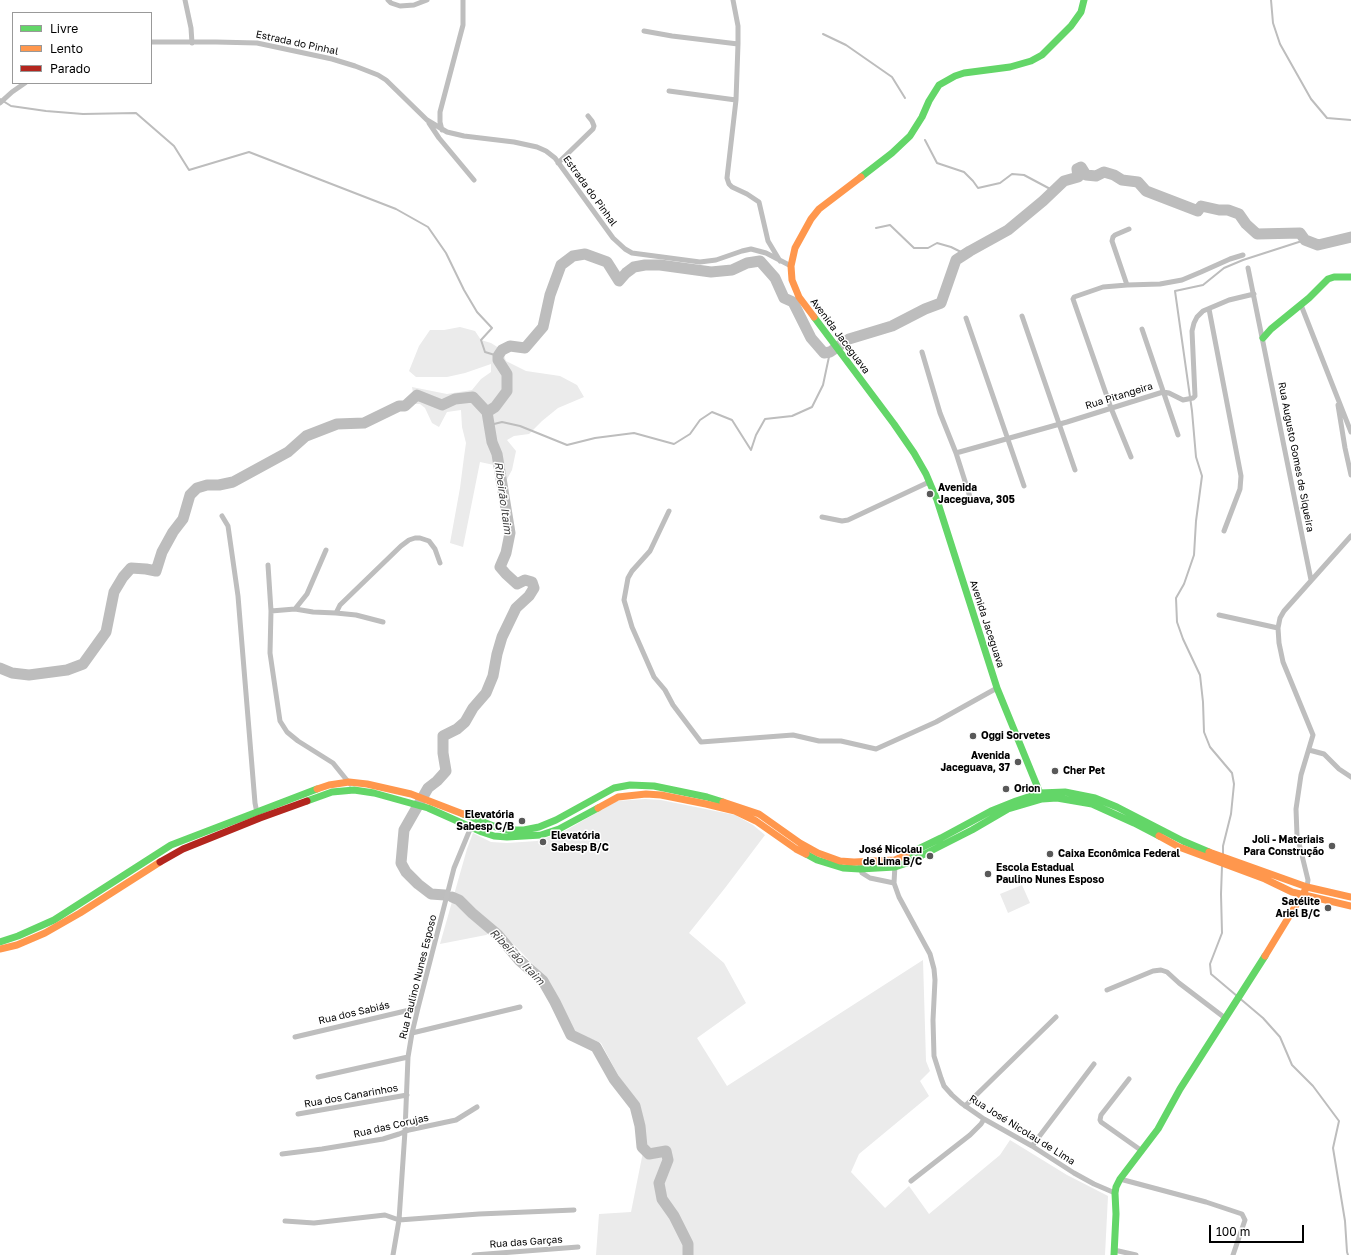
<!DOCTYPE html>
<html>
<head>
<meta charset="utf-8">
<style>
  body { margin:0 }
  #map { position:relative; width:1351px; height:1255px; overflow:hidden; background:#fff; font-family:"Golos Text",sans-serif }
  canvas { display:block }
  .legend { position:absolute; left:12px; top:12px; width:140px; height:72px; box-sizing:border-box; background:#fff; border:1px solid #999; margin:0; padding:5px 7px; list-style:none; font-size:12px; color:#000 }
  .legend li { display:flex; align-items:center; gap:8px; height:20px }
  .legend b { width:20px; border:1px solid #999 }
  .scale { position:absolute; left:1209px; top:1225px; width:95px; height:18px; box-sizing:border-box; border:2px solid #000; border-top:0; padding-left:5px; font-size:12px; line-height:14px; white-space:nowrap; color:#000; -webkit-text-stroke:3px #fff; paint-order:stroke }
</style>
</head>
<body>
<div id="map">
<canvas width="1351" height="1255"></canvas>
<ul class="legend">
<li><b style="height:5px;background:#63d668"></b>Livre</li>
<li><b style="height:5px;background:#ff974d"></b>Lento</li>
<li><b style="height:5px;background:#b3261e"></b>Parado</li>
</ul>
<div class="scale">100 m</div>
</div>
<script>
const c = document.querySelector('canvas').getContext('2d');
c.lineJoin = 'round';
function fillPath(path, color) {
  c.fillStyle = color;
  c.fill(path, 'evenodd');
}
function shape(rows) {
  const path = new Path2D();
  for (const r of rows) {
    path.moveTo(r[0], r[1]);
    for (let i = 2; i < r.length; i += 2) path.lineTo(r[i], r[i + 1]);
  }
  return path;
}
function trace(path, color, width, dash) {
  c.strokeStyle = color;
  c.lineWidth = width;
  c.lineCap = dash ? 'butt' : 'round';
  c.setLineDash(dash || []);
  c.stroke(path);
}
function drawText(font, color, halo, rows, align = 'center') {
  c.font = font + ' "Golos Text",sans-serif';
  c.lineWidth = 3;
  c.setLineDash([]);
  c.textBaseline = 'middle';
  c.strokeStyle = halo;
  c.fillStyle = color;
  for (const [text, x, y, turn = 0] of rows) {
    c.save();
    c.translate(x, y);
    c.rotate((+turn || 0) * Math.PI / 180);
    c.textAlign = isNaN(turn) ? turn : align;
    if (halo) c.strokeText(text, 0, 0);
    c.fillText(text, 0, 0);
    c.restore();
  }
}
const green = shape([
  [460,327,475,331,481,340,491,343,502,350,506,361,526,371,560,376,577,385,584,397,558,408,542,421,529,434,514,436,507,440,516,451,512,470,506,481,494,465,480,462,463,547,450,543,460,488,464,457,466,443,462,427,461,410,447,412,439,427,432,423,425,408,420,404,415,404,412,387,447,394,472,390,481,379,491,372,491,364,465,373,447,377,416,377,409,371,419,346,430,330,444,330],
  [645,799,661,800,735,815,753,825,765,835,725,888,689,933,724,963,746,1003,697,1038,727,1086,923,960,926,1061,930,1071,920,1081,929,1096,859,1154,851,1172,885,1208,909,1186,929,1214,1000,1155,1010,1140,1067,1175,1108,1196,1105,1255,596,1255,599,1214,631,1212,645,1142,638,1103,619,1077,601,1043,574,1032,546,978,498,928,486,935,440,944,467,849,473,833,491,842,507,843,537,841,563,832,617,801],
  [1022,885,1030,903,1008,913,1000,894]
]);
const stream = shape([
  [1271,0,1273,23,1280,44,1311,99,1327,118,1351,120],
  [823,34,846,45,892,77,905,98],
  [0,99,11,106,46,111,83,114,136,113,174,146,189,170,249,152,396,209,428,227,446,253,464,290,477,312,492,328,481,340,485,352,498,356],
  [925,140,937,163,964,172,973,181,978,188,1000,183,1012,174,1024,175,1054,191],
  [876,228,890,225,914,248,928,248,937,243,951,247,965,254],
  [490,425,502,422,520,426,567,445,595,438,634,433,674,444,690,434,700,420,712,412,732,420,751,450,756,435,765,419,792,416,812,407,823,385,830,352],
  [1223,854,1223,846,1231,814,1234,784,1232,773,1210,747,1204,732,1203,702,1200,675,1183,639,1177,622,1176,598,1184,584,1194,555,1196,521,1202,476,1196,457,1192,411,1175,291,1203,285,1224,268,1243,260,1305,240],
  [1222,866,1221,894,1222,933,1210,964,1211,974,1263,1018,1280,1037,1292,1065,1313,1086,1339,1121,1333,1148,1345,1221,1347,1252,1348,1255]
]);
const river = shape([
  [0,668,12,673,29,675,67,670,83,664,106,632,114,592,123,577,131,568,146,569,156,571,162,552,173,532,183,519,190,495,197,488,207,485,219,485,233,482,288,452,306,436,337,424,364,423,399,406,405,406,417,395,442,405,455,399,473,397,487,412,495,407,507,391,507,374,498,360,498,356,502,350,510,346,525,348,543,327,550,295,561,265,573,256,585,254,607,262,619,281,626,273,634,267,645,265,660,265,711,272,732,270,747,263,760,261,775,278,784,298,793,302,811,338,824,353,830,352,849,339,892,326,925,309,941,303,956,260,970,251,1008,230,1043,201,1064,181,1078,177,1077,169,1081,167,1086,175,1096,176,1104,172,1114,175,1122,180,1138,182,1146,191,1198,211,1201,206,1219,210,1228,210,1239,214,1246,224,1257,234,1300,233,1305,240,1318,245,1351,237],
  [445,895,431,894,418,884,406,872,401,863,404,830,428,788,437,781,446,771,443,753,443,736,457,729,465,722,473,708,486,693,493,676,497,654,502,637,516,608,529,596,534,588,532,582,525,580,517,584,506,574,500,567,506,553,510,533,497,454,492,442,487,412],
  [452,897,459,900,472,913,498,935,519,960,543,981,555,1002,571,1035,596,1047,614,1079,635,1106,640,1126,642,1147,649,1154,666,1151,668,1160,659,1183,662,1199,674,1216,688,1244,688,1255]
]);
const street = shape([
  [185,0,191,28,192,43],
  [388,0,391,3,400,6,414,5,427,0],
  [733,0,738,26,738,44,736,100,727,178,729,184,732,187,747,194,759,202,768,241,780,261],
  [644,31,672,36,738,44],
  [151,42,216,42,257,43,332,59,355,66,378,75,386,80,427,120,447,132,464,136,514,142,537,147,546,151,555,158,613,238,625,249,632,253,700,262,716,260,742,251,751,249,766,253,791,266],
  [669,91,736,100],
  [0,103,12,92,25,83],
  [429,123,439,138,474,180],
  [442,130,440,122,440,112,463,25,463,0],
  [558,163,593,129,594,126,592,121,588,116],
  [1248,268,1311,580],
  [1127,285,1112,241,1113,237,1115,235,1129,229],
  [1301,305,1351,432],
  [1209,309,1241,476,1240,489,1224,531],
  [1022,316,1075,470],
  [966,318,1024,486],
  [1142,329,1178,435],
  [922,352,940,413,956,453,970,497],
  [1338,405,1345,448,1351,475],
  [956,453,1067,422,1163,392,1169,393,1183,400,1193,398,1195,396,1192,331,1194,323,1197,317,1203,311,1229,300,1254,294],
  [1131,457,1111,408,1073,299,1074,297,1103,287,1127,285,1160,284,1182,280,1201,272,1230,259,1243,255],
  [669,511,650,551,632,571,628,578,624,600,632,627,654,677,665,690,673,705,701,742,793,735,819,741,841,741,876,749,936,722,997,688],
  [222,516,228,526,238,596,255,803,257,813],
  [822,517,842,521,848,520,929,482],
  [268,565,271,611,270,653,280,721,287,732,298,741,333,763,350,784],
  [295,609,307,594,326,550],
  [271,611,295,609,313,612,336,613,340,605,401,546,409,540,415,538,420,538,429,541,435,549,440,563],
  [336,613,356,615,383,622],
  [1219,615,1278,628],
  [1309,750,1324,754,1339,769,1351,777],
  [895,865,894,883,899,897,930,954,934,969,935,980,933,1020,934,1056,941,1078,944,1086,952,1095,961,1103,984,1119,1032,1146,1074,1173,1094,1184,1115,1193],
  [860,866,862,873,870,878,894,883],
  [1307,887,1308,880,1297,835,1296,809,1301,775,1313,735,1283,662,1279,643,1278,628,1280,618,1284,611,1351,536],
  [1107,990,1153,971,1161,970,1167,972,1179,983,1225,1018],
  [412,1033,520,1007],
  [295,1037,418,1008],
  [318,1077,408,1057],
  [1129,1079,1101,1115,1100,1120,1101,1122,1142,1151],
  [965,1106,1056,1017],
  [298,1114,407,1095],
  [1032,1146,1094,1064],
  [282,1154,322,1149,383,1139,399,1134,409,1130,456,1120,477,1107],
  [1120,1179,1206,1202,1242,1214,1245,1220,1233,1255],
  [911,1181,970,1135,981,1124,984,1119],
  [285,1221,314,1223,385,1215,399,1220,479,1214,574,1210],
  [1114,1250,1136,1255],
  [393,1255,399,1220,405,1131,408,1057,412,1033,418,1008,454,868,471,827],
  [474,1255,578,1247]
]);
const fast = shape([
  [861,177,892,153,910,136,922,117,929,101,939,85,955,76,964,73,1010,67,1031,61,1042,55,1071,26,1081,12,1084,0],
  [814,317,894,424,914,453,926,474,937,500,997,688,1042,798],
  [1263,338,1271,329,1309,298,1328,279,1334,277,1351,277],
  [307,801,332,792,354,790,374,793,428,808,482,832,494,836,507,837,541,835,559,829,598,808],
  [463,814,496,827,509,830,524,830,539,827,556,820,614,788,630,785,654,786,707,797,723,802],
  [806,854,817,860,843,868,860,869,895,867,907,863,972,830,1008,809,1042,799,1057,798,1092,804,1134,823,1159,836],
  [906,855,941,838,991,811,1016,801,1040,793,1065,792,1095,798,1117,807,1183,841,1209,852],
  [0,942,18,936,54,920,171,845,317,789],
  [1114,1255,1116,1214,1115,1193,1116,1187,1120,1179,1158,1129,1180,1089,1265,956]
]);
const slow = shape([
  [814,317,799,297,792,280,791,266,795,248,811,219,819,209,861,177],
  [317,789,329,785,349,782,367,784,411,794,463,814],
  [723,802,759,814,800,843,818,853,840,861,854,862,895,860,906,855],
  [598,808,618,797,646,794,661,795,706,804,735,811,756,821,796,849,806,854],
  [1159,836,1179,847,1265,879,1292,892,1351,906],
  [1209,852,1307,887,1351,897],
  [0,949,17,945,45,933,80,913,160,862],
  [1265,956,1307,887]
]);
const jam = shape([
  [160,862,183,849,260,818,307,801]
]);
const markers = [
  [930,494,4,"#595959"],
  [973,736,4,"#595959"],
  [1018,762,4,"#595959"],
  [1055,771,4,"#595959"],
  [1006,789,4,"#595959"],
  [522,821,4,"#595959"],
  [543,842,4,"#595959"],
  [1332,846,4,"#595959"],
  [1050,854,4,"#595959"],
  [930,856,4,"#595959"],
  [988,874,4,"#595959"],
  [1328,908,4,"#595959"]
];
const streetNames = [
  ["Estrada do Pinhal",297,43,12],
  ["Estrada do Pinhal",590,191,54],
  ["Avenida Jaceguava",840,336,53],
  ["Rua Pitangeira",1119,396,-17],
  ["Rua Augusto Gomes de Siqueira",1296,457,79],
  ["Avenida Jaceguava",987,624,72],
  ["Rua Paulino Nunes Esposo",418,977,-76],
  ["Rua dos Sabiás",354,1013,-13],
  ["Rua dos Canarinhos",351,1096,-10],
  ["Rua das Corujas",391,1126,-13],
  ["Rua José Nicolau de Lima",1022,1130,32],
  ["Rua das Garças",526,1242,-4]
];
const poiNames = [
  ["Avenida",938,488],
  ["Jaceguava, 305",938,500],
  ["Oggi Sorvetes",981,736],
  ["Avenida",1010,756,"right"],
  ["Jaceguava, 37",1010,768,"right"],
  ["Cher Pet",1063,771],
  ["Orion",1014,789],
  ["Elevatória",514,815,"right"],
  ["Sabesp C/B",514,827,"right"],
  ["Elevatória",551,836],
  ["Sabesp B/C",551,848],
  ["Joli - Materiais",1324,840,"right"],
  ["Para Construção",1324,852,"right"],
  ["José Nicolau",922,850,"right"],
  ["de Lima B/C",922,862,"right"],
  ["Caixa Econômica Federal",1058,854],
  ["Escola Estadual",996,868],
  ["Paulino Nunes Esposo",996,880],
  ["Satélite",1320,902,"right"],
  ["Ariel B/C",1320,914,"right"]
];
const waterNames = [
  ["Ribeirão Itaim",503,498,82],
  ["Ribeirão Itaim",517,957,46]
];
fillPath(green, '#ebebeb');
trace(stream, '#bdbdbd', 2);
trace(river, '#bdbdbd', 11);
trace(street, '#bebebe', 5);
trace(fast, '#63d668', 7);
trace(slow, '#ff974d', 7);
trace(jam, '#b3261e', 7);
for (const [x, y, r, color] of markers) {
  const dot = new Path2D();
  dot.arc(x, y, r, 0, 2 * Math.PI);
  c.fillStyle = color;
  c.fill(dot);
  trace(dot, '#fff', 1.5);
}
drawText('10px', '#000', '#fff', streetNames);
drawText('bold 10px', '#000', '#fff', poiNames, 'left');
drawText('italic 11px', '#424242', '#fff', waterNames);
</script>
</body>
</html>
